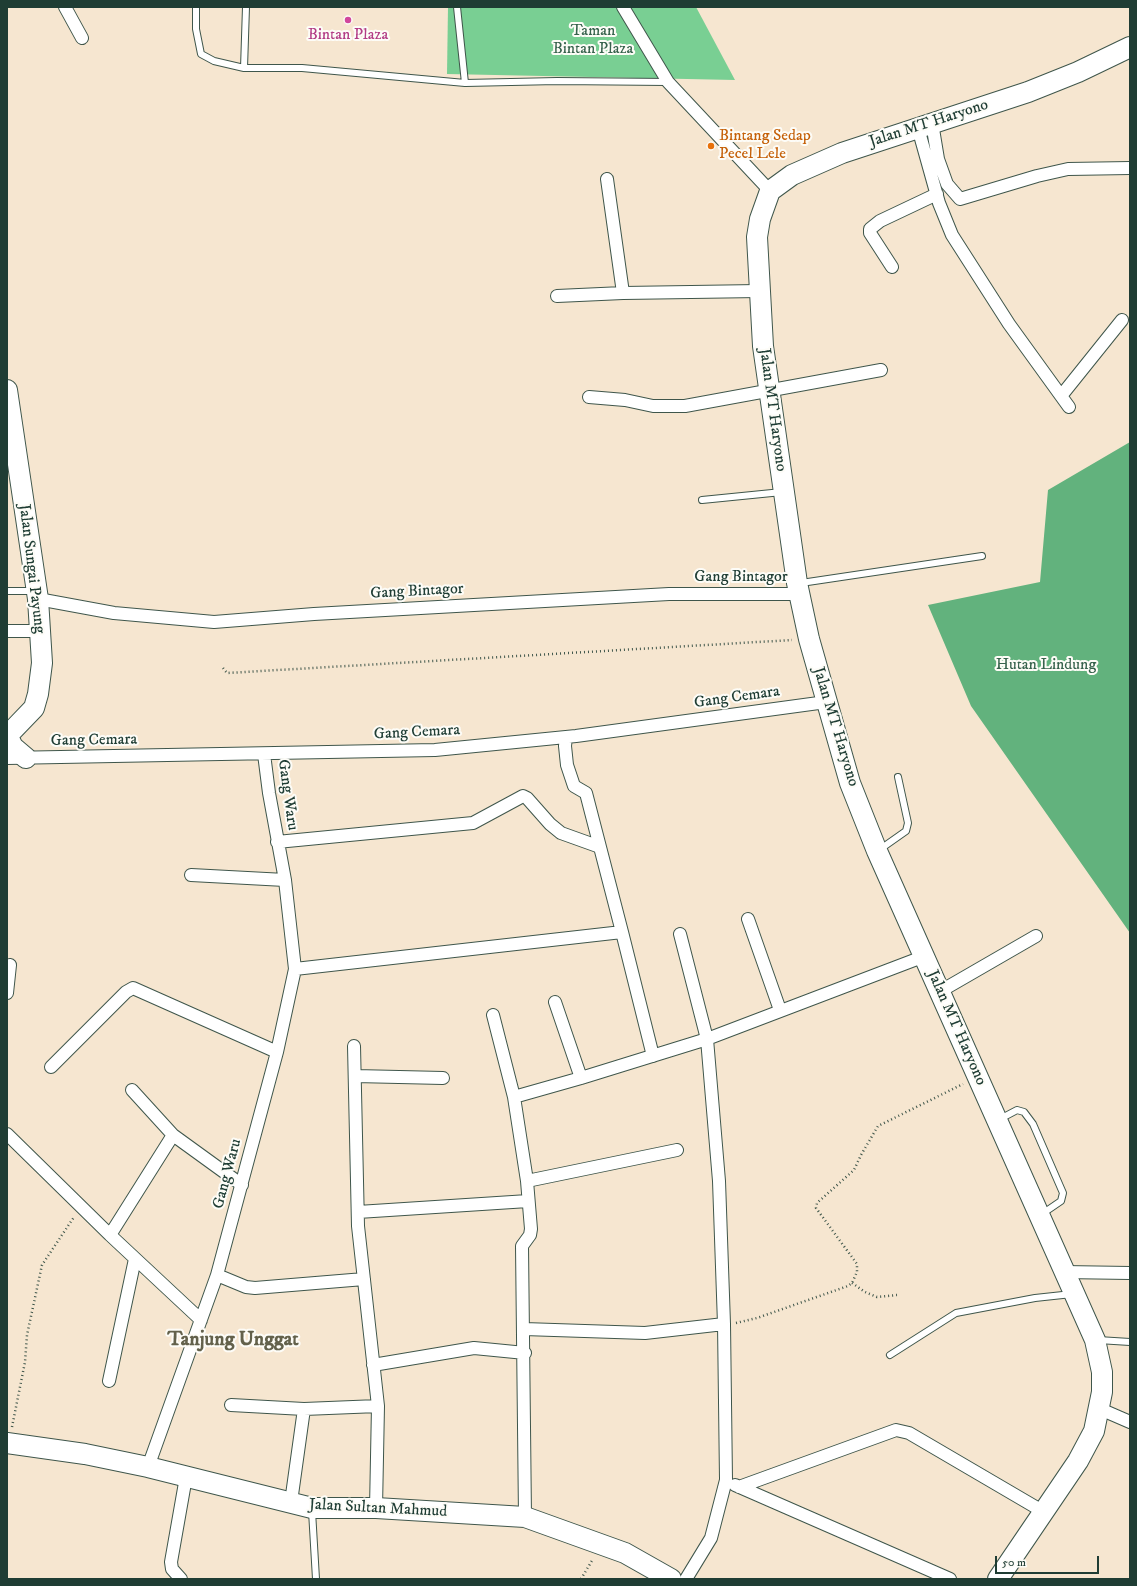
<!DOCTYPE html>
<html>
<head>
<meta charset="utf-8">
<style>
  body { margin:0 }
  #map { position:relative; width:1137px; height:1586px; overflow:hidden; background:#f6e6d0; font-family:"IM FELL DW Pica",serif }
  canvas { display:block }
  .frame { position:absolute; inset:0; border:8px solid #1f3d34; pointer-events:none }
  .scale { position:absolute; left:995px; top:1556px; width:104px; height:18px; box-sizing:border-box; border:2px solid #1f3d34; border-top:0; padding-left:5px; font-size:12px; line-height:14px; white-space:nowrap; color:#1f3d34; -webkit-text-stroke:3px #fdfcf7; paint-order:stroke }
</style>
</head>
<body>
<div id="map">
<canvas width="1137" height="1586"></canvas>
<div class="frame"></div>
<div class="scale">50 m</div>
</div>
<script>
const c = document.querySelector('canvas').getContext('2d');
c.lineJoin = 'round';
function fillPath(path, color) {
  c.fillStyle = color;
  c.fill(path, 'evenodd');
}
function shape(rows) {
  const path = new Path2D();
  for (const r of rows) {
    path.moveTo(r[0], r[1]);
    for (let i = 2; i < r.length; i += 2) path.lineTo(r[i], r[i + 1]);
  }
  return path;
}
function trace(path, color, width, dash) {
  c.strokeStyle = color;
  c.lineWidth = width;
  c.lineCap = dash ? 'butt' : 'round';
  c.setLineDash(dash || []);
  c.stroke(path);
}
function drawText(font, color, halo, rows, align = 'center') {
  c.font = font + ' "IM FELL DW Pica",serif';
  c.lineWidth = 4;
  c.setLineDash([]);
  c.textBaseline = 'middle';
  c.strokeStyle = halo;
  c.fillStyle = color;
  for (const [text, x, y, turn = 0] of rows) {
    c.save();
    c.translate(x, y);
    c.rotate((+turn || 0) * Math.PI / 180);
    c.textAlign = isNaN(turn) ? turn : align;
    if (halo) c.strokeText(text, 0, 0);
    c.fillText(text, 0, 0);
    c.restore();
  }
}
const green = shape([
  [448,7,696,7,735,80,447,74]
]);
const forest = shape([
  [1130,442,1130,933,971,706,928,605,1040,582,1048,490]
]);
const path = shape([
  [223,668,227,673,792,640],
  [852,1283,865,1292,877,1297,897,1295],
  [736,1323,757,1318,848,1286,852,1283,857,1272,857,1264,816,1208,817,1203,854,1170,861,1155,878,1126,963,1084],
  [12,1427,25,1362,27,1335,42,1265,74,1217],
  [581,1579,593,1559]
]);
const service = shape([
  [196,7,196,29,201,54,214,61,244,68,302,68,465,83,557,81,668,82],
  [457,7,465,83],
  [244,68,246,7],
  [702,500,782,492],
  [801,583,982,556],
  [7,591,35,591],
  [879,850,906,831,908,823,898,777],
  [1000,1119,1017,1110,1024,1112,1033,1124,1063,1193,1061,1201,1042,1214],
  [1098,1340,1130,1342],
  [890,1355,956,1313,1035,1298,1072,1294],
  [312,1511,316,1579]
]);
const minor = shape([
  [65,7,82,38],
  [623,7,668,82,770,191],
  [932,123,938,159,947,184,960,199,1037,176,1068,169,1130,168],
  [918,128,939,203,952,235,1009,324,1069,407],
  [607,179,623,293],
  [892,267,870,233,870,229,880,221,937,194],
  [557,296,623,293,759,291],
  [1061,396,1122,320],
  [589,397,625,400,653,406,685,406,881,370],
  [38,599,114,613,214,622,314,614,669,594,799,594],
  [7,631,40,631],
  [566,737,565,746,567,765,574,786,586,793,622,932],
  [7,758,435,750,576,736,826,702],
  [277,842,473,823,523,796,527,798,550,824,561,833,600,847],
  [191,875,285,880],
  [748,919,780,1010],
  [680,934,707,1039,719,1181,724,1324,726,1480,711,1538,686,1579],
  [295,969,622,932,653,1056],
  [939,992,1036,936],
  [7,993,10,965],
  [555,1002,581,1078],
  [493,1015,514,1097,527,1181,531,1229,530,1235,522,1246,525,1517],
  [354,1046,358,1226,378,1406,376,1508],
  [51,1067,126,992,133,988,277,1052],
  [355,1076,443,1078],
  [132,1090,173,1135,242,1185],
  [514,1097,581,1078,707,1039,925,956],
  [7,1134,110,1235,201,1320],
  [527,1181,677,1150],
  [358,1212,528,1201],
  [110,1235,173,1135],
  [1063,1272,1130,1273],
  [217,1275,246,1287,255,1288,364,1279],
  [524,1329,645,1333,724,1324],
  [373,1365,474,1348,525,1353],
  [109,1381,135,1259],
  [231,1405,304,1409,378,1406],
  [1100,1409,1130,1422],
  [148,1467,217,1275,277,1052,295,969,285,880,269,793,264,754],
  [735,1485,950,1579],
  [739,1487,896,1430,909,1433,1044,1512],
  [291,1502,304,1409],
  [181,1579,172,1569,171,1562,186,1477]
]);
const primary = shape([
  [7,390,38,599,42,663,38,694,34,708,7,736],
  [7,735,13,747,26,758],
  [7,1443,85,1454,148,1467,312,1508,376,1508,525,1517,625,1553,671,1579],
  [998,1579,1078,1461,1094,1431,1102,1392,1102,1372,1095,1340,877,851,850,783,809,639,797,583,763,346,757,237,760,219,770,191,792,175,842,153,1028,92,1078,72,1130,47]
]);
const markers = [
  [348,20,4,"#d1479c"],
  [711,146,4,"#e8710a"]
];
const parkNames = [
  ["Taman",593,32],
  ["Bintan Plaza",593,50],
  ["Hutan Lindung",1046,666]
];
const hotelNames = [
  ["Bintan Plaza",348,36]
];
const streetNames = [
  ["Jalan MT Haryono",929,124,-18],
  ["Jalan MT Haryono",772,410,82],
  ["Jalan Sungai Payung",31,569,83],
  ["Gang Bintagor",741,578],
  ["Gang Bintagor",417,592,-3],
  ["Gang Cemara",737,698,-8],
  ["Jalan MT Haryono",835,727,73],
  ["Gang Cemara",417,733,-3],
  ["Gang Cemara",94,741,-1],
  ["Gang Waru",287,795,82],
  ["Jalan MT Haryono",956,1028,66],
  ["Gang Waru",228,1174,-75],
  ["Jalan Sultan Mahmud",378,1509,3]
];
const foodNames = [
  ["Bintang Sedap",719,137],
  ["Pecel Lele",719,155]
];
const districtNames = [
  ["Tanjung Unggat",233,1341]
];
fillPath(green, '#79cf93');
fillPath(forest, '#62b27d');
trace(service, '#3f564b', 8);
trace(minor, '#3f564b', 14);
trace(primary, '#3f564b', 22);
trace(path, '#3f564b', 2.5, [1, 3]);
trace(service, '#fff', 6);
trace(minor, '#fff', 12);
trace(primary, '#fff', 20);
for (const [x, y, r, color] of markers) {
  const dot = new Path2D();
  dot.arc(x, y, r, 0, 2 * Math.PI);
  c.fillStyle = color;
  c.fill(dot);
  trace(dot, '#fdfcf7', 1.5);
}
drawText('16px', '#36624c', '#fdfcf7', parkNames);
drawText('16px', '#b23c85', '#fdfcf7', hotelNames);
drawText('16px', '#1f3d34', '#fdfcf7', streetNames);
drawText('16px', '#c56008', '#fdfcf7', foodNames, 'left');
drawText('bold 20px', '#63614b', '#fdfcf7', districtNames);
</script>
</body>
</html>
